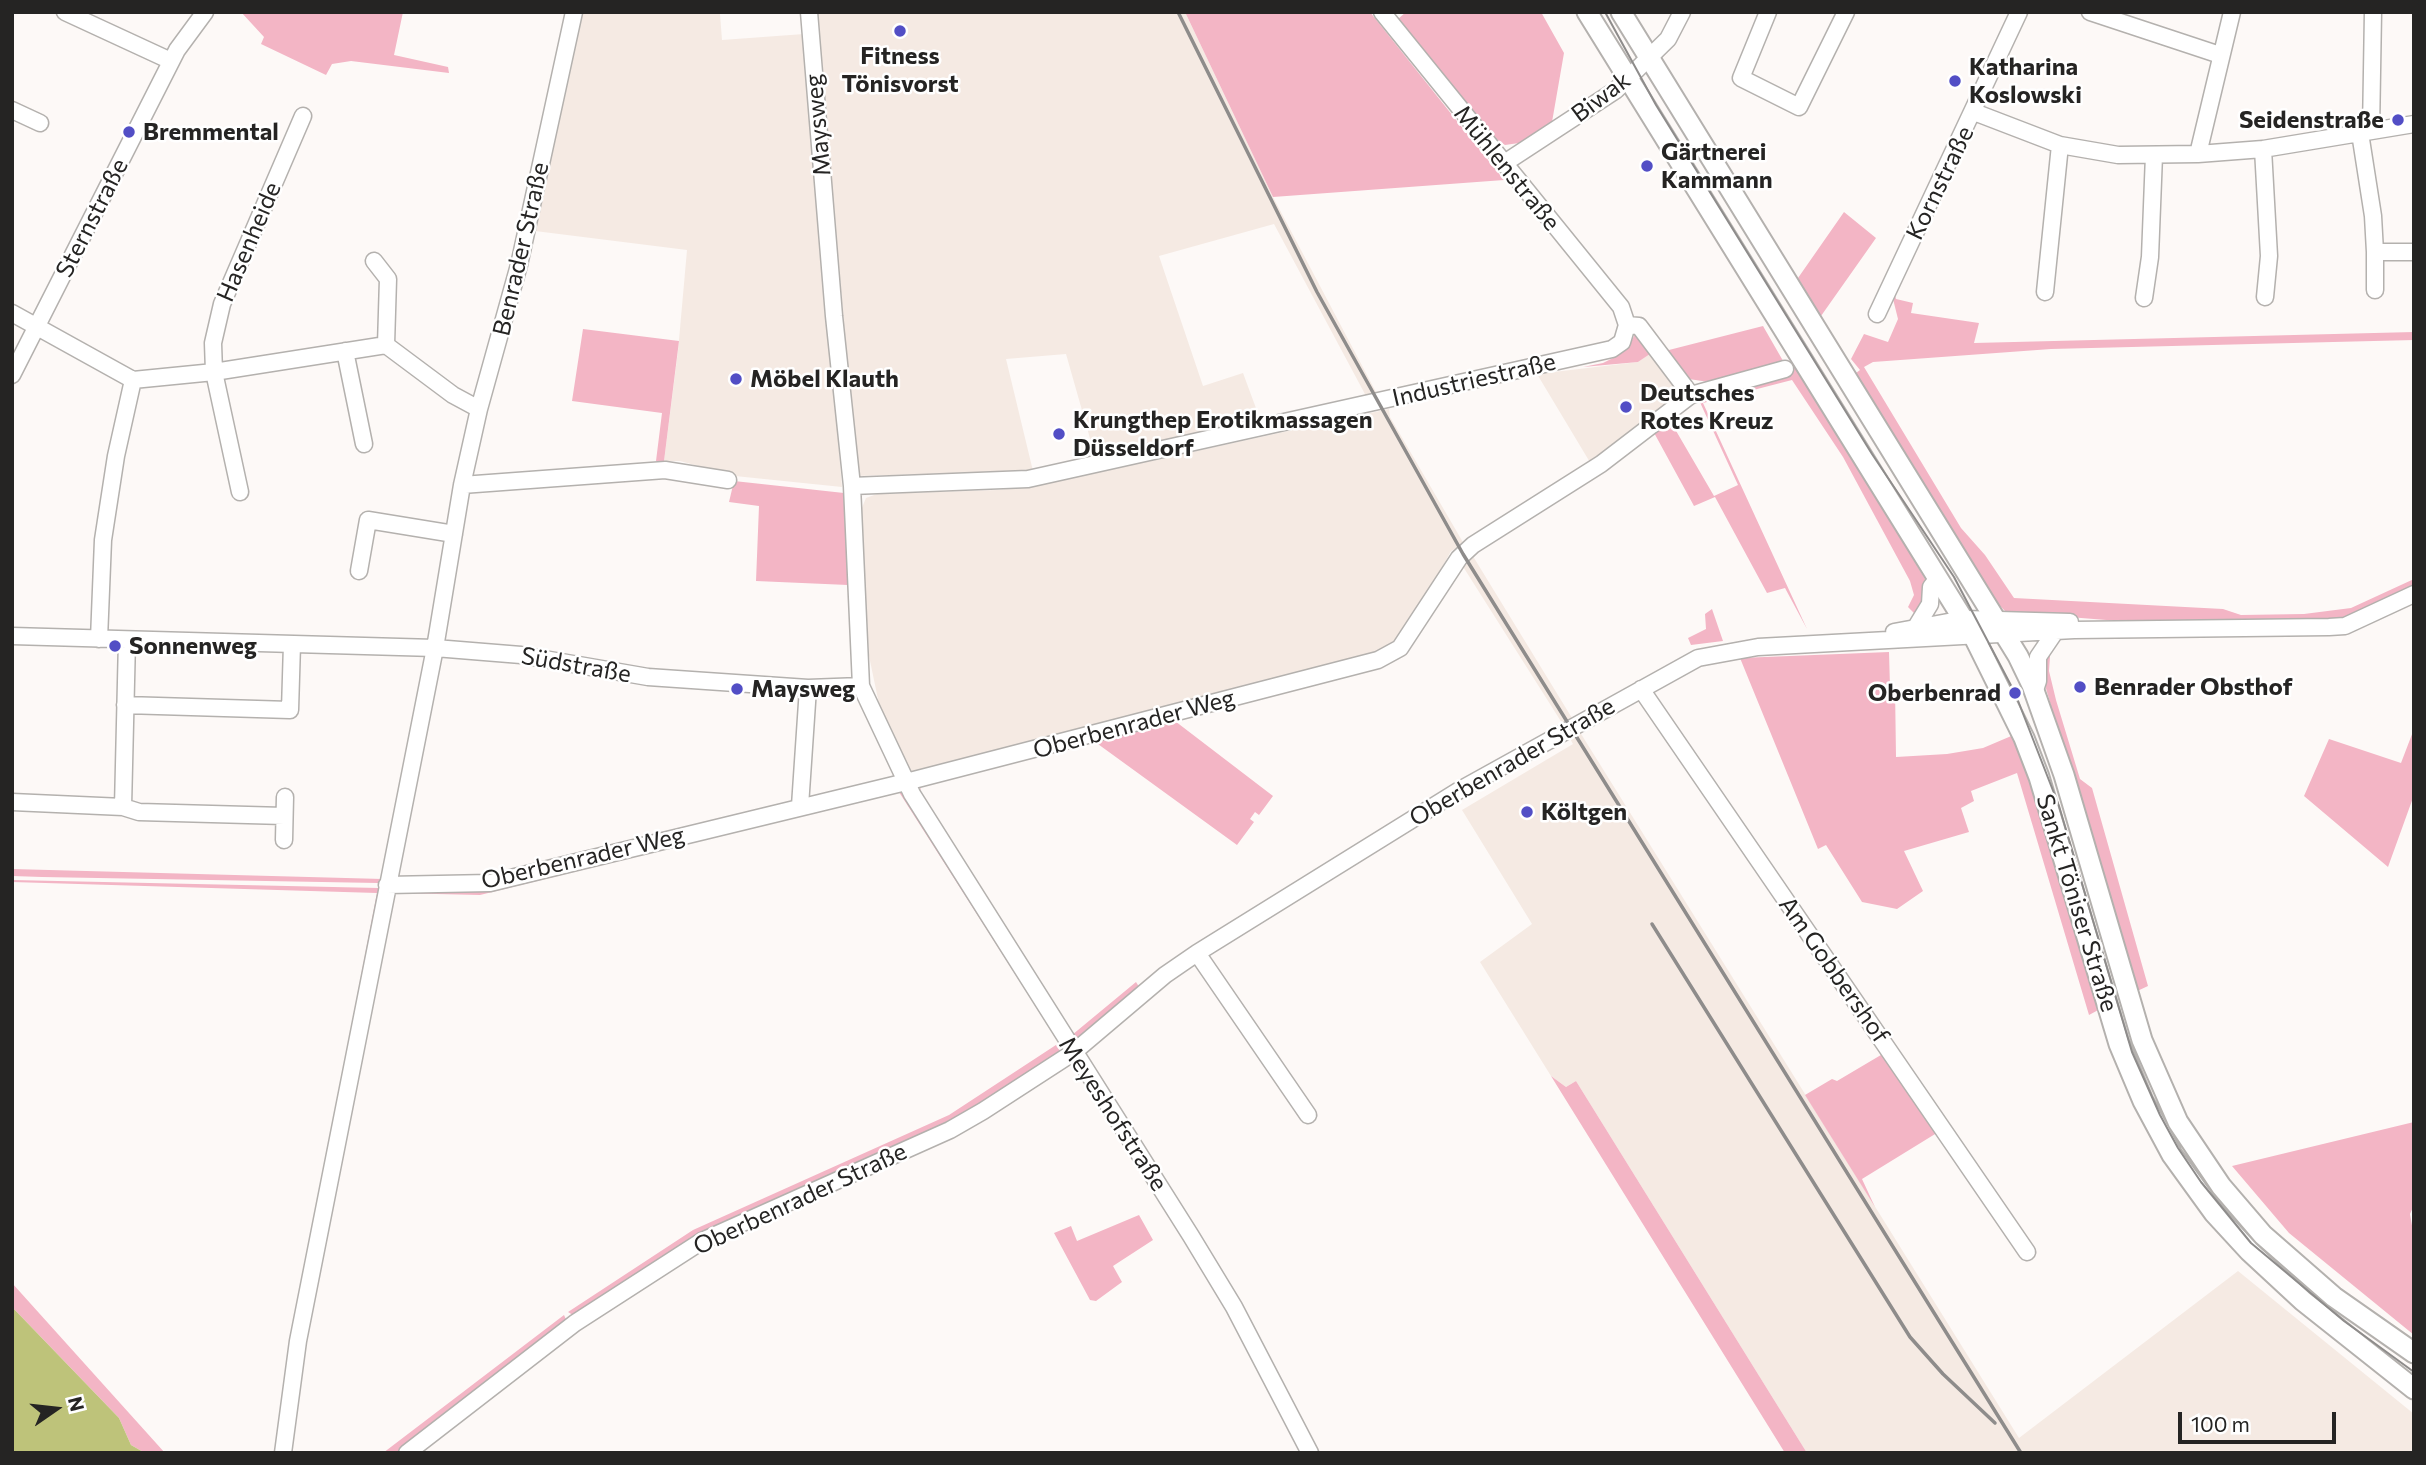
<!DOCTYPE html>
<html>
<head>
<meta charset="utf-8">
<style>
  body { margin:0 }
  #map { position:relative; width:2426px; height:1465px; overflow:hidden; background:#fdf9f7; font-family:Commissioner,sans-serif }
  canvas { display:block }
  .frame { position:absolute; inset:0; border:14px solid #252423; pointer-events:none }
  .north { position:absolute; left:21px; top:1374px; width:70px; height:70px; -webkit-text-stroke:5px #fff; paint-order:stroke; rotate:76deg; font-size:19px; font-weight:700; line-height:28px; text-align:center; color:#252423 }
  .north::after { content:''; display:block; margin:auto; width:24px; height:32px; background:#252423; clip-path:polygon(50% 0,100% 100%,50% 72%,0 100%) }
  .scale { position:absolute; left:2178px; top:1412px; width:158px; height:32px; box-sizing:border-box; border:4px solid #252423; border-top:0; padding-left:9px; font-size:21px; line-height:24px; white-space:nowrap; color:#252423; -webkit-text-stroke:5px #fff; paint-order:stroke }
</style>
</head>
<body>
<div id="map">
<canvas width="2426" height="1465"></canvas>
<div class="frame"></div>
<div class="north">N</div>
<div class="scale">100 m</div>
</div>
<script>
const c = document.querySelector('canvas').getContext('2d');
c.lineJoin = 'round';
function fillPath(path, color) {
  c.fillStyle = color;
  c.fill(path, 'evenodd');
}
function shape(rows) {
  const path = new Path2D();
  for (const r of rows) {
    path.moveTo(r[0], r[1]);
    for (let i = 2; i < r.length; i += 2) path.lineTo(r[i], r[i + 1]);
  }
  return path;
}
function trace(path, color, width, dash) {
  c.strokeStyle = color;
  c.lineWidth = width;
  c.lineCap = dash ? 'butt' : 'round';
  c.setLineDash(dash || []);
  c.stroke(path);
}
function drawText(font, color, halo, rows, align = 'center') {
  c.font = font + ' Commissioner,sans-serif';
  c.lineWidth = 5;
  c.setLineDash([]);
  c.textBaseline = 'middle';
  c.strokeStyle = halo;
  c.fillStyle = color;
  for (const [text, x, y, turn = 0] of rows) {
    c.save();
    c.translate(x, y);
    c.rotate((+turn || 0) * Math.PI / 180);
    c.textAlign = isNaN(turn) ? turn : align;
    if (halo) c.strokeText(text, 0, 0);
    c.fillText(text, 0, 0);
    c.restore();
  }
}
const built = shape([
  [583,12,747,12,720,14,722,40,804,34,842,487,735,476,680,461,664,461,678,351,687,250,535,231],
  [817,12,1185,12,1273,197,1377,394,1366,396,1274,224,1159,256,1203,386,1243,373,1260,419,1095,456,1066,354,1006,359,1033,471,857,476],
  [1650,354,1682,393,1591,464,1537,374,1638,362],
  [1389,409,1390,417,1464,544,1451,551,1398,648,909,773,879,704,869,656,861,510,866,498,877,494,997,490,1036,486],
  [1471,553,1572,718,1562,723,1462,565],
  [1578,729,2019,1438,2238,1271,2414,1414,2414,1453,1807,1453,1576,1081,1566,1087,1551,1076,1480,962,1532,924,1462,810,1573,744,1568,735]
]);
const green = shape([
  [241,12,403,12,394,55,448,67,449,73,351,61,332,64,326,75,261,44,264,37],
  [1185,12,1370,12,1504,180,1273,197],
  [1406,12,1541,12,1564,53,1552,122,1519,143,1505,145,1495,138,1398,19],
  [1844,212,1876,238,1821,316,1798,278],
  [1895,295,1896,299,1913,303,1911,313,1979,323,1974,343,2414,332,2414,340,2051,349,1873,362,1864,367,1961,528,1985,555,2014,598,2223,609,2241,615,2304,614,2351,608,2414,579,2414,589,2349,619,2169,625,2006,612,1985,591,1885,430,1856,373,1860,370,1851,359,1864,334,1888,342,1898,319,1893,299],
  [1763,326,1786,366,1797,363,1925,579,1928,593,1917,616,1908,607,1914,595,1910,581,1843,457,1792,380,1703,403,1807,629,1785,588,1767,593,1715,497,1694,506,1652,429,1668,417,1714,496,1738,485,1698,398,1715,383,1689,379,1665,351],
  [583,329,679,341,664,461,656,461,662,413,572,401],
  [1635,334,1650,354,1638,362,1583,367,1603,363,1619,355,1630,344],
  [734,481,844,493,848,585,756,581,759,506,729,502],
  [1712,609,1723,641,1691,645,1688,638,1706,629,1705,614],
  [2045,650,2050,656,2049,671,2056,700,2080,779,2092,788,2148,986,2133,993,2041,671],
  [1889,652,1890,687,1895,687,1896,757,1947,754,1983,748,2016,734,2102,1008,2089,1015,2017,773,1971,791,1974,801,1961,808,1969,832,1904,851,1923,891,1897,909,1862,902,1826,845,1818,849,1740,658],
  [1171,718,1273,796,1259,815,1255,812,1250,819,1254,822,1237,845,1091,739],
  [2414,729,2414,795,2388,867,2304,796,2329,739,2401,763],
  [921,784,920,794,1072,1035,1136,982,1141,990,1085,1037,1074,1039,918,795],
  [899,790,908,797,1060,1041,1059,1055,952,1123,696,1239,576,1317,568,1312,693,1230,949,1115,1059,1043,899,792,480,895,392,893,480,889],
  [12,869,383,879,378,883,42,877,12,876],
  [12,880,379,888,381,892,316,1209,377,893,12,882],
  [1886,1052,1940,1131,1862,1179,1875,1207,1805,1095,1832,1079,1837,1081],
  [1551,1076,1566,1087,1576,1081,1807,1453,1785,1453],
  [2414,1122,2414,1205,2410,1214,2414,1237,2414,1335,2289,1233,2232,1166],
  [1139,1215,1153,1240,1113,1266,1122,1282,1096,1301,1090,1300,1054,1233,1071,1226,1077,1241],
  [12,1283,165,1453,145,1453,131,1445,119,1418,12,1307],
  [564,1315,568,1324,401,1453,383,1453]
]);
const water = shape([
  [12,1307,119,1418,131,1445,145,1453,12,1453]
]);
const minor = shape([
  [65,12,171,61],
  [809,12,834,316,852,486,861,686,912,794,1191,1236,1234,1307,1310,1453],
  [1768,12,1741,78,1799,107,1846,12],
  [2090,12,2220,55],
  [12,110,40,123],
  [1974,112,2060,145,2118,155,2198,154,2263,149,2414,124],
  [2371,131,2373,12],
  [2360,133,2373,216,2375,252,2414,252],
  [2263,149,2269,256,2265,297],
  [2198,154,2232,12],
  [1503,164,1616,90,1668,39,1682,12],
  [374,261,388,279,386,345],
  [2375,290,2375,252],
  [2045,292,2060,145],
  [2144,298,2150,257,2154,155],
  [12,313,133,380,214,372,386,345,453,395,479,409],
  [1877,314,2019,12],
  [1627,325,1639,326,1691,395],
  [345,351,364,444],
  [12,375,177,50,205,12],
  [462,485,665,470,728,480],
  [852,486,1028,479,1612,349,1622,342,1627,325,1621,307,1382,12],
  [240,492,214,372,213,343,222,304,303,116],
  [359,571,368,520,454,534],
  [1916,627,1930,604,1931,587,1938,578],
  [1894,632,1964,619,2070,622],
  [12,636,435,648,521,655,648,677,808,688,861,686],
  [99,639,103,540,116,456,133,380],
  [1641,689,2027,1252],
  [2034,693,2038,681,2038,657,2055,632],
  [125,705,290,710,292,644],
  [12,802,123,807,139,812,284,816],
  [800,806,808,688],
  [123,807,127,640],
  [284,840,285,797],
  [387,885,490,883,906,782,1378,660,1400,648,1459,558,1473,545,1601,464,1691,395,1785,369],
  [1197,953,1308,1115],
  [283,1453,298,1341,435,648,462,485,479,409,519,265,574,12],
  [407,1453,575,1323,702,1241,950,1130,983,1111,1074,1052,1165,975,1197,953,1458,791,1698,658,1758,647,2074,630,2329,627,2345,626,2414,594]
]);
const major = shape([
  [1587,12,1973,635,2024,738,2039,777,2119,1044,2143,1101,2172,1155,2214,1213,2249,1251,2303,1301,2414,1389],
  [1621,12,2018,656,2032,685,2064,775,2142,1040,2178,1122,2221,1186,2263,1235,2334,1297,2414,1353]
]);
const tram = shape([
  [1605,12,1656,105,1872,454,1954,577,2015,693,2059,806,2132,1052,2160,1115,2178,1148,2201,1182,2251,1243,2344,1321,2414,1372]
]);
const rail = shape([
  [1178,12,1317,292,1463,554,2021,1453],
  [1652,924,1910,1337,1943,1374,1995,1423]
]);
const markers = [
  [900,31,7,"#524ec5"],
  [1955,81,7,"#524ec5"],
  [2398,120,7,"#524ec5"],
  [129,132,7,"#524ec5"],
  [1647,166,7,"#524ec5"],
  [736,379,7,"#524ec5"],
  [1626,407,7,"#524ec5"],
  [1059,434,7,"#524ec5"],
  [115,646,7,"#524ec5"],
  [2080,687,7,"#524ec5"],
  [737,689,7,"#524ec5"],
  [2015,693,7,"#524ec5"],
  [1527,812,7,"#524ec5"]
];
const poiNames = [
  ["Fitness",900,56,"center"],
  ["Tönisvorst",900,84,"center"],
  ["Katharina",1969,67],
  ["Koslowski",1969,95],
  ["Seidenstraße",2384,120,"right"],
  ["Bremmental",143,132],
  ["Gärtnerei",1661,152],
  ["Kammann",1661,180],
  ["Möbel Klauth",750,379],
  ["Deutsches",1640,393],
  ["Rotes Kreuz",1640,421],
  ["Krungthep Erotikmassagen",1073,420],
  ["Düsseldorf",1073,448],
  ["Sonnenweg",129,646],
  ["Benrader Obsthof",2094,687],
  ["Maysweg",751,689],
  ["Oberbenrad",2001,693,"right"],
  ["Költgen",1541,812]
];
const streetNames = [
  ["Biwak",1601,97,-37],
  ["Maysweg",818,125,-95],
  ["Mühlenstraße",1507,168,51],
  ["Kornstraße",1940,183,-64],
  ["Sternstraße",92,218,-63],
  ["Hasenheide",249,242,-67],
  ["Benrader Straße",521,249,-77],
  ["Industriestraße",1474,380,-13],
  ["Südstraße",576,665,10],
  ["Oberbenrader Weg",1134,724,-15],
  ["Oberbenrader Straße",1512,762,-30],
  ["Oberbenrader Weg",583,858,-13],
  ["Sankt Töniser Straße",2077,903,73],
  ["Am Gobbershof",1834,970,55],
  ["Meyeshofstraße",1113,1114,57],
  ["Oberbenrader Straße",800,1199,-25]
];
fillPath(built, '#f5eae3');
fillPath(green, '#f3b5c5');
fillPath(water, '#bec37a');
trace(minor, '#b4b1ae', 19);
trace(major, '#b4b1ae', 23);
trace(minor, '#fff', 16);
trace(major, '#fff', 19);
trace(tram, '#8e8c8b', 2);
trace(rail, '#8e8c8b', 3.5);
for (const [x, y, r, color] of markers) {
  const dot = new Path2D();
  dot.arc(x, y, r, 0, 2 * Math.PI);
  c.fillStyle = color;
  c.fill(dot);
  trace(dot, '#fff', 2.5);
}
drawText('bold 24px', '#252423', '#fff', poiNames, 'left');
drawText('24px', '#252423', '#fff', streetNames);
</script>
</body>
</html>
